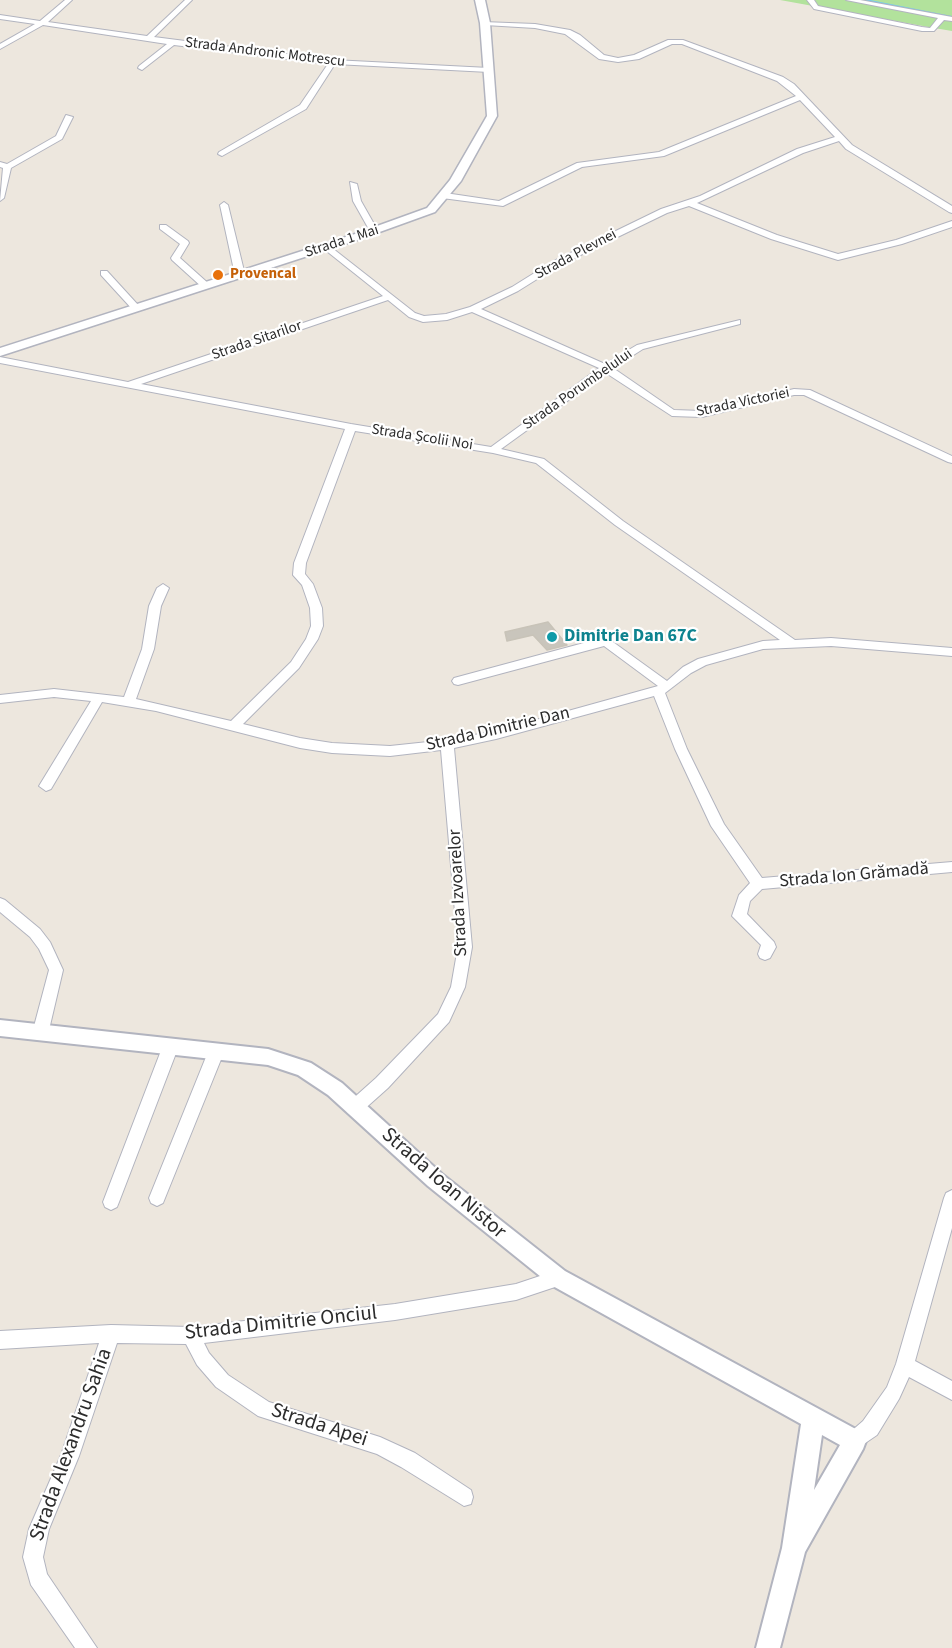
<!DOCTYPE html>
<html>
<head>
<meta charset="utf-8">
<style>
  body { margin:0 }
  canvas { display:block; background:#ede7de }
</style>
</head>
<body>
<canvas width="952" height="1648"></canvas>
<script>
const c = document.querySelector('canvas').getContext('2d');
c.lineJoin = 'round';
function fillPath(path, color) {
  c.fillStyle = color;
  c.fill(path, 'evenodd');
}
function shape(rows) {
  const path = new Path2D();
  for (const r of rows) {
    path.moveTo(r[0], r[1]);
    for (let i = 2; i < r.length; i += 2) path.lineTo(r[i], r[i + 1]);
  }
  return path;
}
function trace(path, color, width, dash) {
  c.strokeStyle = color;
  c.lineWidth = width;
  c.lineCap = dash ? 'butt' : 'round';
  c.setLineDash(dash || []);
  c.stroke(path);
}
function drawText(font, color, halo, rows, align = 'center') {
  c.font = font + ' "Source Sans 3",sans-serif';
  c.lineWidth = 4.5;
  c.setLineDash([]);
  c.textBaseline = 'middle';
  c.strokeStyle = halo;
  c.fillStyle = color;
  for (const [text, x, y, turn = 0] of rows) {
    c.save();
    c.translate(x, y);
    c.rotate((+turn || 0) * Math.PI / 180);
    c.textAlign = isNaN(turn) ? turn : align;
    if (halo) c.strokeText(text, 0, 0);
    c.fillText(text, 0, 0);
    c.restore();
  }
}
const green = shape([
  [780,0,952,0,952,31,934,28]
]);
const stream = shape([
  [865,0,952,17]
]);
const building = shape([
  [548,622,567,645,547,650,533,635,507,641,505,632,548,622]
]);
const minor = shape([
  [65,0,72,0,48,22,147,36,185,0,192,0,154,37,333,60,489,68,493,70,489,72,335,64,306,109,222,156,218,154,219,152,300,105,328,64,174,45,142,70,138,68,139,66,167,44,43,25,0,49,0,44,35,24,0,19,0,15,40,21,65,0],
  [807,0,814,0,818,6,922,27,930,28,938,18,846,0,860,0,952,17,952,21,944,20,934,31,922,31,814,9,807,0],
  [483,22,535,24,570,30,580,35,604,55,618,58,634,55,668,40,683,40,783,77,794,84,852,145,952,206,952,213,949,212,846,149,839,141,803,153,697,203,777,235,838,254,896,240,952,221,952,227,902,244,838,260,771,239,689,206,667,213,558,266,518,291,481,309,605,364,637,345,740,320,740,324,643,349,613,368,674,410,702,411,794,389,810,390,952,456,952,463,948,462,804,395,794,395,702,417,672,416,606,373,501,449,544,459,623,521,795,640,831,638,952,648,952,656,831,646,763,649,706,665,691,673,665,693,687,749,724,824,762,878,952,862,952,872,762,889,750,901,747,914,774,942,776,947,770,958,765,960,760,958,758,954,761,945,732,916,739,895,750,883,711,826,675,749,654,696,496,739,454,748,472,947,465,987,449,1022,388,1088,360,1113,354,1115,348,1113,346,1108,348,1103,376,1078,438,1014,451,987,458,947,441,750,390,756,332,753,300,748,156,711,102,702,51,789,46,791,39,786,91,701,54,697,0,703,0,695,54,689,124,697,142,649,149,606,157,588,163,584,169,588,161,606,154,649,136,699,231,721,291,662,306,639,311,626,310,608,302,585,293,575,294,563,345,429,0,363,0,357,128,382,383,296,324,249,323,247,327,244,415,313,424,316,446,314,470,307,512,287,552,262,661,209,700,196,797,149,835,137,800,100,664,156,582,167,503,206,442,198,441,196,445,193,499,201,577,163,659,152,796,96,777,81,682,44,672,44,639,59,618,62,599,59,565,34,535,28,485,25,483,24,483,22],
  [388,300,409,317,423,322,447,320,472,312,599,368,491,447,351,424,141,384,388,300],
  [355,431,493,453,536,463,615,525,780,640,763,641,698,659,683,667,667,681,606,637,454,678,452,681,454,684,458,685,604,646,658,686,496,731,447,740,390,746,332,743,300,738,243,724,299,668,318,639,323,626,322,608,313,584,305,574,306,563,355,431],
  [66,115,73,117,62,139,11,168,4,198,0,201,3,168,0,167,0,162,7,164,56,136,66,115],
  [350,182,357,184,361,201,378,231,377,233,371,233,353,201,350,182],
  [224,202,228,205,245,275,240,278,235,275,220,205,224,202],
  [160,225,166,225,188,241,189,243,180,258,209,284,209,288,203,288,172,260,171,258,180,244,160,229,160,225],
  [101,271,107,271,139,306,139,310,133,310,101,275,101,271],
  [0,898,5,900,40,929,50,942,63,970,48,1034,45,1038,40,1040,35,1038,32,1034,49,970,39,949,30,937,0,912,0,898],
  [170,1042,175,1043,178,1048,119,1202,117,1207,111,1210,105,1207,103,1202,162,1048,165,1043,170,1042],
  [216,1046,221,1047,224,1052,165,1198,163,1203,157,1206,151,1203,149,1198,208,1052,211,1047,216,1046],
  [952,1190,952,1228,915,1361,952,1381,952,1400,909,1377,899,1399,877,1435,855,1450,848,1448,846,1441,848,1434,863,1421,887,1387,896,1364,944,1198,946,1193,952,1190],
  [558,1270,564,1272,567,1278,564,1284,516,1300,395,1320,204,1343,209,1353,228,1375,269,1402,380,1437,415,1453,471,1490,473,1497,471,1504,464,1506,401,1467,377,1454,258,1416,216,1387,197,1365,186,1344,117,1343,79,1456,49,1529,43,1557,47,1574,97,1648,75,1648,31,1585,23,1557,29,1529,61,1455,99,1343,0,1349,0,1331,111,1325,191,1327,395,1304,516,1284,558,1270]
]);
const tertiary = shape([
  [0,1020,268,1049,311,1063,342,1083,442,1174,565,1271,863,1433,866,1441,863,1449,805,1552,780,1648,756,1648,782,1548,801,1424,551,1285,428,1186,328,1095,298,1075,268,1065,0,1036,0,1020],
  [822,1435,840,1445,814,1490,822,1435]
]);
const secondary = shape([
  [475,0,485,0,490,23,497,116,461,181,435,212,363,238,0,356,0,348,355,234,427,208,450,180,487,116,480,23,475,0]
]);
const markers = [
  [218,275,6,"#e8710a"],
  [552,637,6,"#0f9aa8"]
];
const farStreetnames = [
  ["Strada Andronic Motrescu",265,53,7],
  ["Strada 1 Mai",342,242,-18],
  ["Strada Plevnei",576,255,-28],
  ["Strada Sitarilor",257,341,-19],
  ["Strada Porumbelului",578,390,-35],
  ["Strada Victoriei",743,403,-12],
  ["Strada Școlii Noi",422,438,9]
];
const farFoodnames = [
  ["Provencal",230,275]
];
const cultureNames = [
  ["Dimitrie Dan 67C",564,637]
];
const streetNames = [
  ["Strada Dimitrie Dan",498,730,-13],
  ["Strada Ion Grămadă",854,876,-5],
  ["Strada Izvoarelor",459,893,-93]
];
const nearStreetnames = [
  ["Strada Ioan Nistor",443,1184,41],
  ["Strada Dimitrie Onciul",281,1324,-6],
  ["Strada Apei",319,1426,18],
  ["Strada Alexandru Sahia",72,1445,-70]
];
fillPath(green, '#b2e29c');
trace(stream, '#73caed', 2);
fillPath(building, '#c9c5bc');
trace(building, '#c8c3b8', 1.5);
trace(minor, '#b2b4bf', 2);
trace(tertiary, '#b2b4bf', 4);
trace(secondary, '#b2b4bf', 3);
fillPath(minor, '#fff');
fillPath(tertiary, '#fff');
fillPath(secondary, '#fff');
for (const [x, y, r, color] of markers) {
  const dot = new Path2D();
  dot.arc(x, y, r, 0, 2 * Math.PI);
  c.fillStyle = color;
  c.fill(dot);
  trace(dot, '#fff', 2);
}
drawText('15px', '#2c2c2c', '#fff', farStreetnames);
drawText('bold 15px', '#c56008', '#fff', farFoodnames, 'left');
drawText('bold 18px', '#0d838f', '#fff', cultureNames, 'left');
drawText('18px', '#2c2c2c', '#fff', streetNames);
drawText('21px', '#2c2c2c', '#fff', nearStreetnames);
</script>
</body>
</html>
